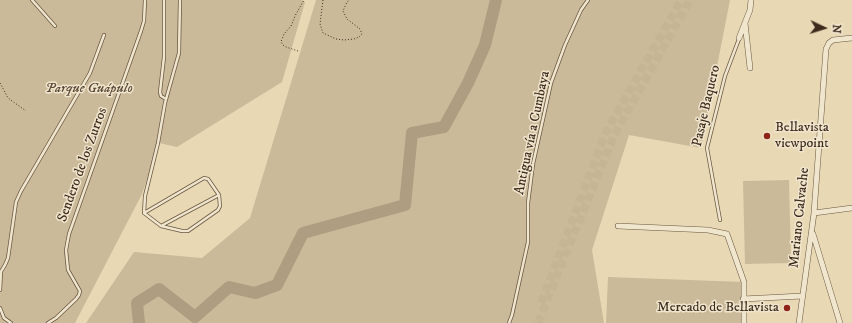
<!DOCTYPE html>
<html>
<head>
<meta charset="utf-8">
<style>
  body { margin:0 }
  #map { position:relative; width:852px; height:323px; overflow:hidden; background:#e8d8b3; font-family:"IM FELL DW Pica",serif }
  canvas { display:block }
  .north { position:absolute; left:804px; top:8px; width:40px; height:40px; -webkit-text-stroke:3px #f0e6ce; paint-order:stroke; rotate:94deg; font-size:11px; font-weight:700; line-height:16px; text-align:center; color:#3e2a1d }
  .north::after { content:''; display:block; margin:auto; width:14px; height:18px; background:#3e2a1d; clip-path:polygon(50% 0,100% 100%,50% 72%,0 100%) }
</style>
</head>
<body>
<div id="map">
<canvas width="852" height="323"></canvas>
<div class="north">N</div>
</div>
<script>
const c = document.querySelector('canvas').getContext('2d');
c.lineJoin = 'round';
function fillPath(path, color) {
  c.fillStyle = color;
  c.fill(path, 'evenodd');
}
function shape(rows) {
  const path = new Path2D();
  for (const r of rows) {
    path.moveTo(r[0], r[1]);
    for (let i = 2; i < r.length; i += 2) path.lineTo(r[i], r[i + 1]);
  }
  return path;
}
function trace(path, color, width, dash) {
  c.strokeStyle = color;
  c.lineWidth = width;
  c.lineCap = dash ? 'butt' : 'round';
  c.setLineDash(dash || []);
  c.stroke(path);
}
function drawText(font, color, halo, rows, align = 'center') {
  c.font = font + ' "IM FELL DW Pica",serif';
  c.lineWidth = 3;
  c.setLineDash([]);
  c.textBaseline = 'middle';
  c.strokeStyle = halo;
  c.fillStyle = color;
  for (const [text, x, y, turn = 0] of rows) {
    c.save();
    c.translate(x, y);
    c.rotate((+turn || 0) * Math.PI / 180);
    c.textAlign = isNaN(turn) ? turn : align;
    if (halo) c.strokeText(text, 0, 0);
    c.fillText(text, 0, 0);
    c.restore();
  }
}
const green = shape([
  [0,0,302,0,305,2,282,82,177,147,159,143,142,194,75,323,0,323],
  [316,0,730,0,701,148,629,135,592,250,604,323,86,323,134,252,202,258,250,218],
  [789,180,791,263,745,264,743,181],
  [608,277,744,282,743,323,606,323]
]);
const river = shape([
  [139,323,137,303,159,289,195,317,229,287,255,293,277,285,303,233,405,205,412,133,444,127,468,83,485,45,496,0]
]);
const primaryTunnel = shape([
  [541,303,605,134,681,0],
  [538,323,614,136,690,0]
]);
const path = shape([
  [323,0,320,24,323,33,336,39,344,40,354,39,359,37,362,34,360,29,347,19,343,11,347,2,350,0],
  [298,51,286,47,283,45,281,42,284,34,291,26,296,14,304,0],
  [0,83,8,98,26,111]
]);
const lane = shape([
  [32,0,55,26],
  [164,0,164,57,160,92,161,96,166,99],
  [144,213,204,178,208,179,219,195,220,206,218,210,188,231,182,231,161,226,144,213,145,196,158,143,165,103,179,53,180,0],
  [720,220,707,148,725,76,739,39],
  [161,226,219,195],
  [0,273,5,265,8,258,16,202,21,191,90,73,104,35],
  [0,290,1,272],
  [0,308,4,318,11,323],
  [48,323,56,318,76,299,79,295,80,291,68,270,66,250,69,234,141,31,144,21,145,0],
  [509,323,512,315,528,242,528,203,533,164,551,83,565,45,581,10,588,0]
]);
const street = shape([
  [745,23,750,68],
  [739,38,750,10,751,0],
  [814,213,852,208],
  [618,226,708,230,727,234,744,282,744,323],
  [813,234,840,323],
  [743,299,802,296],
  [799,323,814,213,826,49,829,43,833,40,852,38]
]);
const markers = [
  [767,136,4,"#8f2418"],
  [787,308,4,"#8f2418"]
];
const parkNames = [
  ["Parque Guápulo",89,89]
];
const streetNames = [
  ["Pasaje Baquero",707,106,-77],
  ["Antigua vía a Cumbaya",533,133,-78],
  ["Sendero de los Zurros",83,165,-70],
  ["Mariano Calvache",800,218,-84]
];
const poiNames = [
  ["Bellavista",775,128],
  ["viewpoint",775,144],
  ["Mercado de Bellavista",779,308,"right"]
];
fillPath(green, '#cbba9a');
trace(river, '#ae9d80', 12);
trace(primaryTunnel, '#c6b595', 8, [8, 4]);
trace(lane, '#685642', 4);
trace(street, '#685642', 6);
trace(path, '#3e2a1d', 1, [1, 2]);
trace(lane, '#f0e6ce', 2.5);
trace(street, '#f0e6ce', 5);
for (const [x, y, r, color] of markers) {
  const dot = new Path2D();
  dot.arc(x, y, r, 0, 2 * Math.PI);
  c.fillStyle = color;
  c.fill(dot);
  trace(dot, '#f0e6ce', 1.5);
}
drawText('italic 14px', '#5a4736', '#f0e6ce', parkNames);
drawText('14px', '#3e2a1d', '#f0e6ce', streetNames);
drawText('14px', '#3e2a1d', '#f0e6ce', poiNames, 'left');
</script>
</body>
</html>
